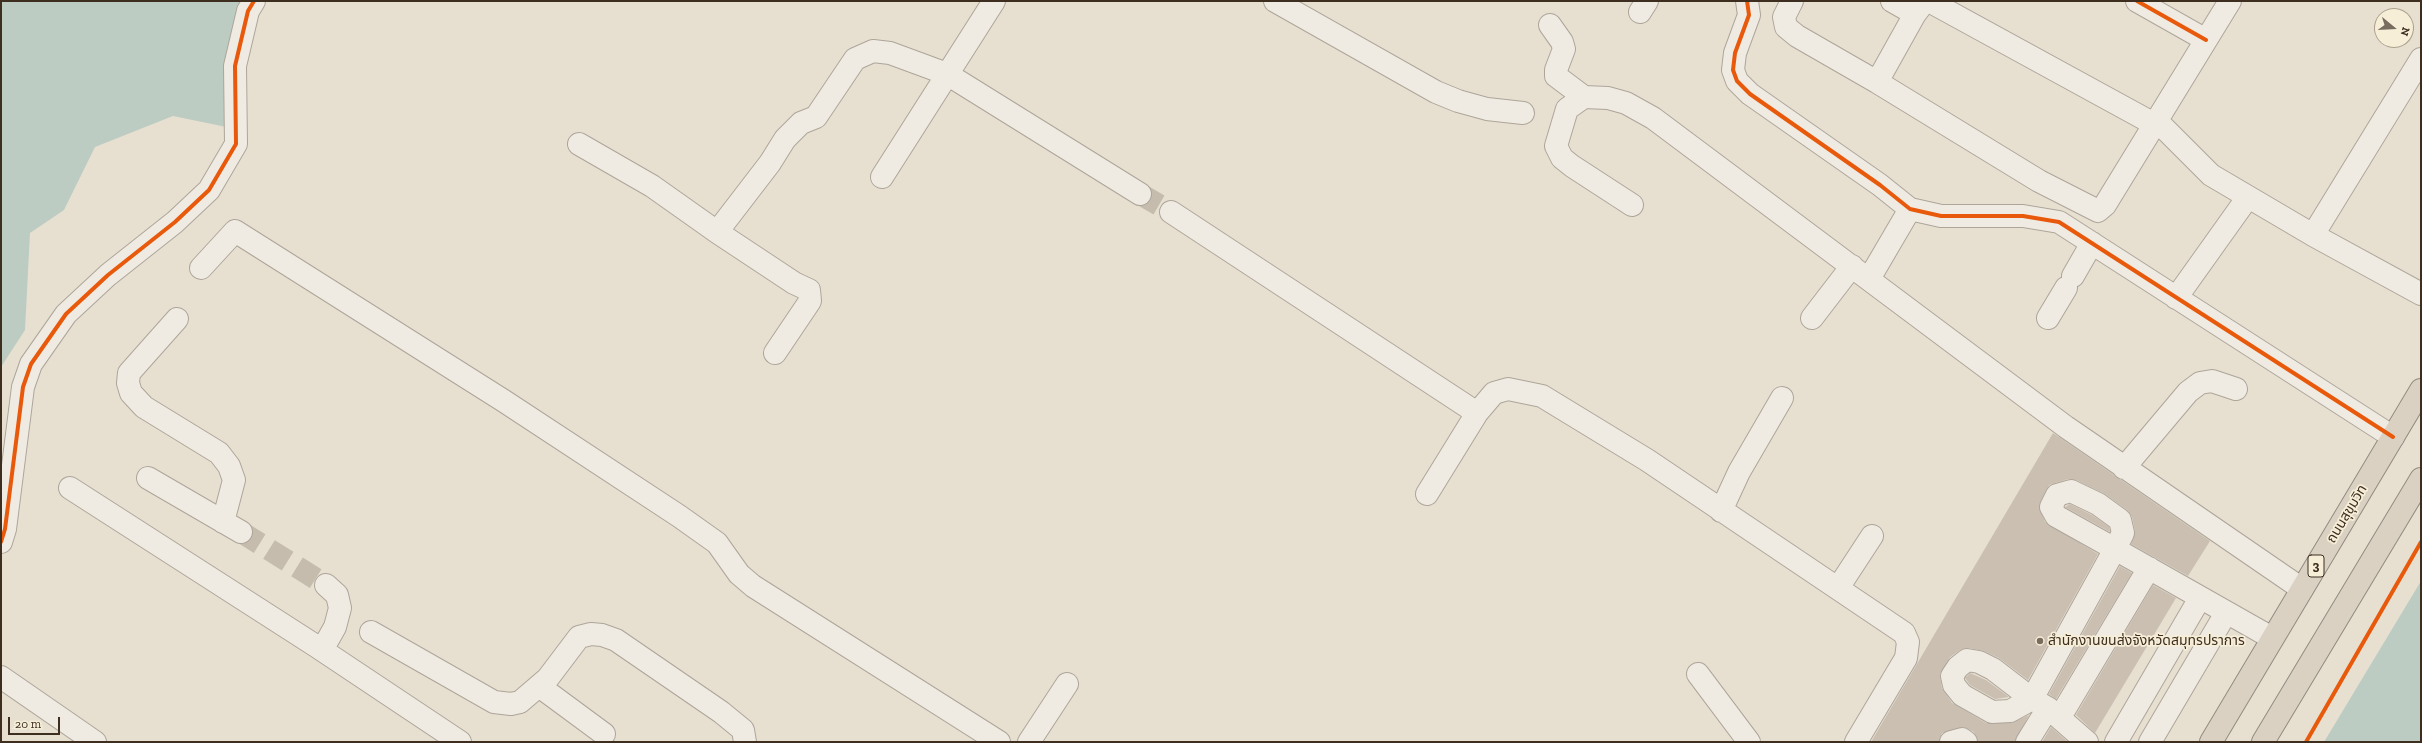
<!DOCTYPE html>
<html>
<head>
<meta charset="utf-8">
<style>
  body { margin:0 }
  #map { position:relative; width:2422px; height:743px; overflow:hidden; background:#e7e0d1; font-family:"Zilla Slab",serif }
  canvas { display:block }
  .frame { position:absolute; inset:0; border:2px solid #3d2e20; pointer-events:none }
  .north { position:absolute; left:2374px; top:8px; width:40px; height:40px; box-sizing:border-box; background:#f7eed8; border:1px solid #ada18e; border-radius:50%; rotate:108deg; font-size:11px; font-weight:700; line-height:16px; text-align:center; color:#3d2e20 }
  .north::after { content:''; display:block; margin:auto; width:14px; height:18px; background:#786c5e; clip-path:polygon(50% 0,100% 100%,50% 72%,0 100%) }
  .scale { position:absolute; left:8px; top:717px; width:52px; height:18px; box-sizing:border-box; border:2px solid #3d2e20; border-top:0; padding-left:5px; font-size:12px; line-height:14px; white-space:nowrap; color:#3d2e20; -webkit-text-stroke:3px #f7eed8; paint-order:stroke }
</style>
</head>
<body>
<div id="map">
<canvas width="2422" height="743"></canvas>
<div class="frame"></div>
<div class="north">N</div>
<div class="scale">20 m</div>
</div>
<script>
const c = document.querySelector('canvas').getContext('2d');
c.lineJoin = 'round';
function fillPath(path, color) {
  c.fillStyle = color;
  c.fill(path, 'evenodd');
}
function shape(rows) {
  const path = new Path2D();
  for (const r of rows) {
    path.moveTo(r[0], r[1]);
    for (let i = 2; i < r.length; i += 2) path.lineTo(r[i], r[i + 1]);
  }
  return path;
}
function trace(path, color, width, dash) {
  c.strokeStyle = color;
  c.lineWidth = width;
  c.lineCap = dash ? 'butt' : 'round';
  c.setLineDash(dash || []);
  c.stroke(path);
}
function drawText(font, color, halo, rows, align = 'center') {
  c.font = font + ' "Zilla Slab","Noto Sans Thai",serif';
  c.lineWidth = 3.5;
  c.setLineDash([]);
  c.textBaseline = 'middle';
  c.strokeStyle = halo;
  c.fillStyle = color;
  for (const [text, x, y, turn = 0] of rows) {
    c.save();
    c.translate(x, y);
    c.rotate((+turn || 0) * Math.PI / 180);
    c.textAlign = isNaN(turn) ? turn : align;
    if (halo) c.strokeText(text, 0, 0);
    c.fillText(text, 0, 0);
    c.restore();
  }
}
const water = shape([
  [1,1,255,1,236,129,173,116,95,147,64,210,30,233,25,330,1,367],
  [2421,581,2421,742,2324,742]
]);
const building = shape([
  [2053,433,2210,541,2188,576,2131,544,2135,531,2132,517,2127,510,2105,494,2076,480,2068,479,2049,485,2039,507,2045,522,2098,554,2028,680,1999,658,1984,651,1969,648,1960,650,1950,657,1940,674,1942,688,1952,703,1986,723,2011,723,2029,715,2015,742,1978,742,1974,732,1964,727,1942,733,1939,742,1871,742],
  [2070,504,2092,515,2109,527,2110,532,2065,507],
  [2120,566,2132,573,2056,699,2049,694],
  [2153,585,2176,598,2095,733,2076,715],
  [1970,673,1986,680,2009,697,1995,699,1970,685,1965,678],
  [2051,727,2068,742,2042,742]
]);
const minorTunnel = shape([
  [1140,194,1171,212],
  [241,532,326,585]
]);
const minor = shape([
  [1275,1,1436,92,1458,101,1487,109,1523,113],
  [1747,1,1749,15,1735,53,1733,70,1737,81,1750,94,1880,185,1910,209,1941,216,2023,216,2059,222,2393,437],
  [1792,1,1784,17,1786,27,1797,36,1877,82,2039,181,2098,211,2105,205,2230,1],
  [1892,1,1915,14],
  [1929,1,2154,124],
  [2137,1,2206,40],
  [1640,12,1647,1],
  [1550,25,1562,42,1564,49,1556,70,1556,76,1584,97],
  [1877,82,1915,14,1925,1],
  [2156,120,2211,175,2313,235,2421,294],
  [579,144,652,186,717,232,770,163,785,139,801,123,816,117,855,59,873,51,890,53,947,74,1140,194],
  [882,177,994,1],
  [1632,205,1572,166,1562,158,1556,146,1567,109,1584,97,1608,98,1626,103,1653,118,2066,427,2302,589],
  [1171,212,1477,413,1494,393,1508,389,1542,396,1647,460,1904,633,1908,642,1906,658,1856,742],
  [717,232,794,283,809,290,810,301,775,353],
  [2313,235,2421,59],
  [201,268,235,231,504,401,679,516,717,543,739,574,753,586,999,742],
  [2073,276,2092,243],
  [1869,279,1910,209],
  [2176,298,2248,197],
  [1812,318,1852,266],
  [2048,318,2066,288],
  [177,319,129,373,128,383,131,393,144,407,219,453,229,466,234,480,223,522],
  [2124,468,2188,392,2200,383,2212,381,2236,389],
  [148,478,241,532],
  [70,488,316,646,460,742],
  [1427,494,1477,413],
  [1721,511,1739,472,1782,398],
  [1,542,5,529,23,387,31,364,66,314,108,275,175,222,209,190,236,144,235,66,248,11,254,1],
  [1838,588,1872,536],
  [371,632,494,702,511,704,520,702,548,678,579,637,591,634,602,635,616,640,721,712,743,730,745,742],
  [322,650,335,627,340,608,337,595,326,585],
  [1698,674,1749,742],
  [1,677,95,742],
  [539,686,604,734],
  [2060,717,2149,568],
  [1029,742,1067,684],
  [1951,742,1962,739,1966,742],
  [2027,742,2048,708],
  [2087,742,2048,708,2032,699,1993,669,1979,662,1967,660,1958,667,1952,676,1954,685,1962,695,1992,712,2010,711,2032,699,2115,549,2123,533,2120,520,2098,504,2071,491,2057,495,2051,507,2056,516,2115,549,2272,638],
  [2116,742,2200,598],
  [2150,742,2226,613]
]);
const highway = shape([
  [2211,742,2421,390],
  [2263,742,2421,479]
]);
const cycleway = shape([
  [1747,1,1749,15,1735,53,1733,70,1737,81,1750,94,1880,185,1910,209,1941,216,2023,216,2059,222,2393,437],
  [2137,1,2206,40],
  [1,542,5,529,23,387,31,364,66,314,108,275,175,222,209,190,236,144,235,66,248,11,254,1],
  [2306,742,2421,542]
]);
const markers = [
  [2040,641,4,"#786c5e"]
];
const shields = [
  [2316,566,16]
];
const shieldNames = [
  ["3",2316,566]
];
const streetNames = [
  ["ถนนสุขุมวิท",2347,514,-59]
];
const poiNames = [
  ["สำนักงานขนส่งจังหวัดสมุทรปราการ",2048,641]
];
fillPath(water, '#bcccc2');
fillPath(building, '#cbbfb2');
trace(minorTunnel, '#c5bcae', 22, [22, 11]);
trace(minor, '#ada599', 24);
trace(highway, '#928b80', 24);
trace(minor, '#efebe3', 22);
trace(highway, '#dad1c2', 22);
trace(cycleway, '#e8590c', 4);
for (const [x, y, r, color] of markers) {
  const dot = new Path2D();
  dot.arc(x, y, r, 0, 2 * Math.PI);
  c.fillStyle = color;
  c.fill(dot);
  trace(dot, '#f7eed8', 1.5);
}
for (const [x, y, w] of shields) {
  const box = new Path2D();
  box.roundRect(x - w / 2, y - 11, w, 22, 3);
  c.fillStyle = '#f7eed8';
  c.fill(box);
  trace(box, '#3d2e20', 1);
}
drawText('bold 13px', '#3d2e20', null, shieldNames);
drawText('14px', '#3d2e20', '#f7eed8', streetNames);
drawText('14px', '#3d2e20', '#f7eed8', poiNames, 'left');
</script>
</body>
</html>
